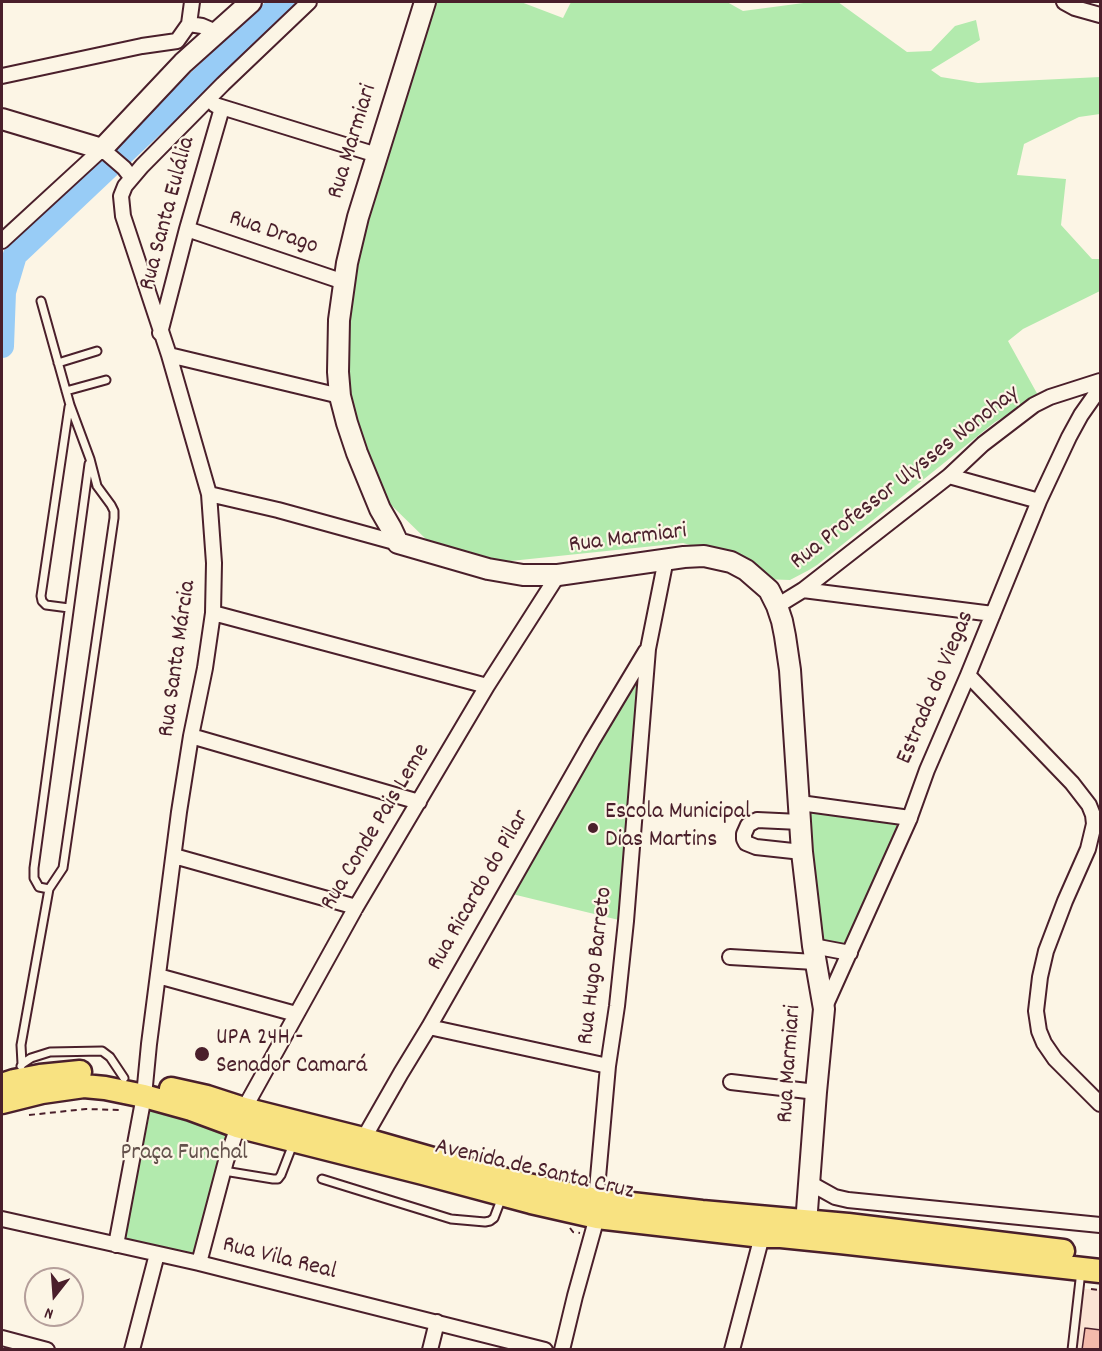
<!DOCTYPE html>
<html>
<head>
<meta charset="utf-8">
<style>
  body { margin:0 }
  #map { position:relative; width:1102px; height:1351px; overflow:hidden; background:#fcf5e5; font-family:Dekko,sans-serif }
  canvas { display:block }
  .frame { position:absolute; inset:0; border:3px solid #4a1f2b; pointer-events:none }
  .north { position:absolute; left:24px; top:1267px; width:60px; height:60px; box-sizing:border-box; background:#fcf5e5; border:2px solid #b59f9b; border-radius:50%; rotate:197deg; font-size:16px; font-weight:700; line-height:24px; text-align:center; color:#4a1f2b }
  .north::after { content:''; display:block; margin:auto; width:21px; height:27px; background:#4a1f2b; clip-path:polygon(50% 0,100% 100%,50% 72%,0 100%) }
</style>
</head>
<body>
<div id="map">
<canvas width="1102" height="1351"></canvas>
<div class="frame"></div>
<div class="north">N</div>
</div>
<script>
const c = document.querySelector('canvas').getContext('2d');
c.lineJoin = 'round';
function fillPath(path, color) {
  c.fillStyle = color;
  c.fill(path, 'evenodd');
}
function shape(rows) {
  const path = new Path2D();
  for (const r of rows) {
    path.moveTo(r[0], r[1]);
    for (let i = 2; i < r.length; i += 2) path.lineTo(r[i], r[i + 1]);
  }
  return path;
}
function trace(path, color, width, dash) {
  c.strokeStyle = color;
  c.lineWidth = width;
  c.lineCap = dash ? 'butt' : 'round';
  c.setLineDash(dash || []);
  c.stroke(path);
}
function drawText(font, color, halo, rows, align = 'center') {
  c.font = font + ' Dekko,sans-serif';
  c.lineWidth = 4.5;
  c.setLineDash([]);
  c.textBaseline = 'middle';
  c.strokeStyle = halo;
  c.fillStyle = color;
  for (const [text, x, y, turn = 0] of rows) {
    c.save();
    c.translate(x, y);
    c.rotate((+turn || 0) * Math.PI / 180);
    c.textAlign = isNaN(turn) ? turn : align;
    if (halo) c.strokeText(text, 0, 0);
    c.fillText(text, 0, 0);
    c.restore();
  }
}
const built = shape([
  [1073,1288,1100,1290,1100,1349,1067,1350]
]);
const green = shape([
  [434,2,521,2,563,18,571,2,727,2,743,11,811,2,838,2,907,52,931,51,955,26,976,20,980,40,931,70,941,77,978,83,1100,77,1100,114,1079,117,1024,144,1017,175,1066,179,1061,225,1092,259,1100,259,1100,291,1023,329,1008,341,1039,397,995,422,817,565,809,570,790,580,761,579,726,555,683,543,501,562,430,543,390,504,348,401,343,321,357,235],
  [644,661,623,921,508,893],
  [801,808,903,820,847,949,817,944],
  [152,1104,235,1126,196,1257,123,1238]
]);
const river = shape([
  [2,346,4,292,15,255,283,2]
]);
const building = shape([
  [1085,1328,1101,1330,1101,1350,1082,1350,1085,1328]
]);
const path = shape([
  [29,1115,86,1109,119,1110],
  [570,1228,573,1232,580,1233],
  [1091,1289,1100,1290]
]);
const lane = shape([
  [58,363,97,351],
  [66,391,106,380],
  [69,608,46,605,42,601,41,596,69,407],
  [49,889,39,887,34,878,34,868,89,464],
  [22,1064,21,1045,49,889,63,868,114,518,114,511,111,505,97,486,90,459,70,405,41,301],
  [21,1066,22,1064,31,1058,50,1052,102,1051,110,1057,124,1078],
  [224,1171,273,1179,278,1179,281,1175,293,1144],
  [322,1179,451,1219,485,1222,490,1221,494,1218,502,1197],
  [1072,1350,1081,1271]
]);
const street = shape([
  [1064,2,1075,8,1100,15],
  [189,24,192,2],
  [2,76,142,46,177,41,189,24,202,26,216,32],
  [215,105,377,155],
  [187,229,344,282],
  [2,241,102,149,124,168,131,177],
  [160,333,187,229,222,108],
  [169,355,340,396],
  [949,476,1039,501],
  [209,494,278,510,398,543],
  [803,590,993,614],
  [777,606,803,590,949,476,983,444,1034,405,1050,397,1100,381],
  [213,613,487,686],
  [968,675,1072,783,1089,805,1093,815,1094,824,1088,849,1065,901,1046,951,1040,977,1036,1011,1039,1031,1044,1043,1055,1059,1100,1104],
  [191,736,419,802],
  [800,803,910,818],
  [800,822,757,820,748,825,744,834,744,839,746,843,756,847,802,852],
  [174,856,356,907],
  [813,946,850,953],
  [730,957,815,962],
  [158,976,296,1014],
  [824,1009,909,820,927,770,968,675,1039,501,1069,437,1081,415,1100,388],
  [429,1027,608,1066],
  [731,1082,816,1092],
  [361,1143,401,1073,429,1027,592,741,646,651],
  [808,1182,835,1197,848,1200,1100,1225],
  [596,1200,608,1066,617,1006,626,921,648,649,666,559],
  [2,1219,199,1263,545,1350],
  [116,1245,144,1096,149,1044,179,812,191,736,205,668,213,613,214,563,209,494,169,355,123,216,121,196,125,186,142,166,223,84,309,2],
  [199,1263,226,1161,244,1109,356,907,487,686,558,575],
  [2,1338,47,1350],
  [132,1350,157,1254],
  [430,1350,437,1322],
  [562,1350,575,1296,597,1217],
  [732,1350,762,1236]
]);
const secondary = shape([
  [425,2,358,217,347,263,339,320,338,372,340,396,347,423,357,453,380,509,391,528,398,543,488,569,523,575,558,575,684,557,704,556,731,562,746,570,769,590,777,606,782,621,785,636,790,670,802,852,813,946,824,1009,816,1092,805,1237],
  [2,119,102,149,183,63,251,2]
]);
const primary = shape([
  [2,1085,14,1081,40,1076,80,1072],
  [171,1089,207,1097,244,1109,363,1139,510,1181,596,1200,702,1212,848,1225,1063,1251],
  [2,1102,42,1092,84,1086,105,1088,144,1096,191,1109,237,1126,423,1173,531,1202,597,1217,762,1236,781,1236,840,1242,1100,1271]
]);
const markers = [
  [593,828,6,"#4a1f2b"],
  [202,1054,8,"#4a1f2b"]
];
const streetNames = [
  ["Rua Marmiari",354,142,-73],
  ["Rua Santa Eulália",169,214,-75],
  ["Rua Drago",273,234,19],
  ["Rua Professor Ulysses Nonohay",906,479,-38],
  ["Rua Marmiari",628,540,-7],
  ["Rua Santa Márcia",179,659,-82],
  ["Estrada do Viegas",937,688,-67],
  ["Rua Conde Pais Leme",377,828,-59],
  ["Rua Ricardo do Pilar",480,891,-60],
  ["Rua Hugo Barreto",597,966,-83],
  ["Rua Marmiari",791,1064,-86],
  ["Avenida de Santa Cruz",534,1171,13],
  ["Rua Vila Real",279,1260,14]
];
const poiNames = [
  ["Escola Municipal",605,814],
  ["Dias Martins",605,842],
  ["UPA 24H -",216,1040],
  ["Senador Camará",216,1068]
];
const parkNames = [
  ["Praça Funchal",184,1155]
];
fillPath(built, '#fae3d4');
fillPath(green, '#b2eaad');
trace(river, '#98ccf6', 24);
fillPath(building, '#f4baab');
trace(building, '#4a1f2b', 1.5);
trace(lane, '#4a1f2b', 11);
trace(street, '#4a1f2b', 18);
trace(secondary, '#4a1f2b', 24);
trace(primary, '#4a1f2b', 27);
trace(path, '#4a1f2b', 2, [6, 4.5]);
trace(lane, '#fcf5e5', 7);
trace(street, '#fcf5e5', 14);
trace(secondary, '#fcf5e5', 20);
trace(primary, '#f8e281', 22);
for (const [x, y, r, color] of markers) {
  const dot = new Path2D();
  dot.arc(x, y, r, 0, 2 * Math.PI);
  c.fillStyle = color;
  c.fill(dot);
  trace(dot, '#fcf5e5', 2);
}
drawText('24px', '#4a1f2b', '#fcf5e5', streetNames);
drawText('24px', '#4a1f2b', '#fcf5e5', poiNames, 'left');
drawText('24px', '#64524c', '#fcf5e5', parkNames);
</script>
</body>
</html>
